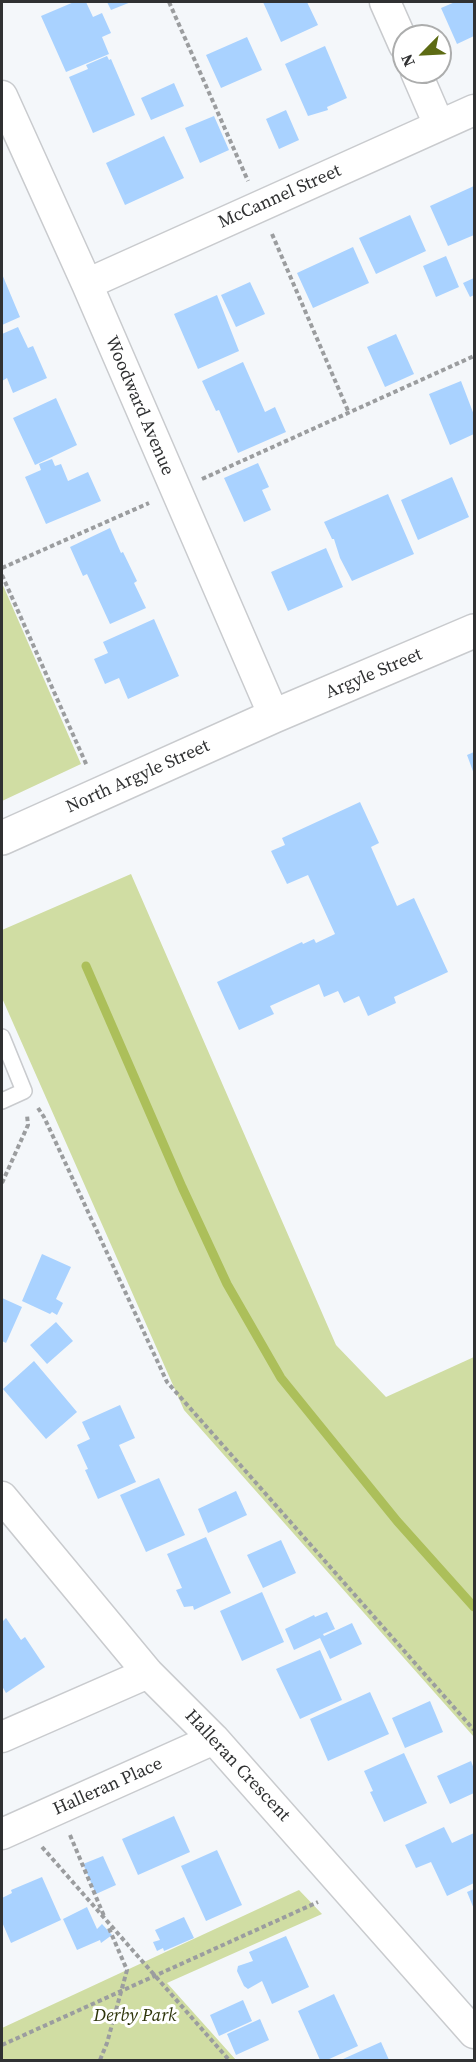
<!DOCTYPE html>
<html>
<head>
<meta charset="utf-8">
<style>
  body { margin:0 }
  #map { position:relative; width:476px; height:2062px; overflow:hidden; background:#f4f7fa; font-family:"Source Serif 4",serif }
  canvas { display:block }
  .frame { position:absolute; inset:0; border:3px solid #303132; pointer-events:none }
  .north { position:absolute; left:392px; top:24px; width:60px; height:60px; box-sizing:border-box; background:#fff; border:2px solid #acadad; border-radius:50%; rotate:246deg; font-size:16px; font-weight:700; line-height:24px; text-align:center; color:#303132 }
  .north::after { content:''; display:block; margin:auto; width:21px; height:27px; background:#5d6b14; clip-path:polygon(50% 0,100% 100%,50% 72%,0 100%) }
</style>
</head>
<body>
<div id="map">
<canvas width="476" height="2062"></canvas>
<div class="frame"></div>
<div class="north">N</div>
</div>
<script>
const c = document.querySelector('canvas').getContext('2d');
c.lineJoin = 'round';
function fillPath(path, color) {
  c.fillStyle = color;
  c.fill(path, 'evenodd');
}
function shape(rows) {
  const path = new Path2D();
  for (const r of rows) {
    path.moveTo(r[0], r[1]);
    for (let i = 2; i < r.length; i += 2) path.lineTo(r[i], r[i + 1]);
  }
  return path;
}
function trace(path, color, width, dash) {
  c.strokeStyle = color;
  c.lineWidth = width;
  c.lineCap = dash ? 'butt' : 'round';
  c.setLineDash(dash || []);
  c.stroke(path);
}
function drawText(font, color, halo, rows, align = 'center') {
  c.font = font + ' "Source Serif 4",serif';
  c.lineWidth = 6;
  c.setLineDash([]);
  c.textBaseline = 'middle';
  c.strokeStyle = halo;
  c.fillStyle = color;
  for (const [text, x, y, turn = 0] of rows) {
    c.save();
    c.translate(x, y);
    c.rotate((+turn || 0) * Math.PI / 180);
    c.textAlign = isNaN(turn) ? turn : align;
    if (halo) c.strokeText(text, 0, 0);
    c.fillText(text, 0, 0);
    c.restore();
  }
}
const green = shape([
  [2,583,81,764,2,801],
  [131,874,336,1345,386,1397,474,1357,474,1737,184,1410,2,998,2,930],
  [299,1890,322,1914,167,1983,236,2060,2,2060,2,2028]
]);
const stream = shape([
  [86,966,182,1187,227,1284,281,1378,397,1521,474,1607]
]);
const building = shape([
  [74,2,86,2,93,17,102,13,111,33,102,37,109,54,66,72,41,16],
  [107,2,131,2,111,10],
  [263,2,307,2,318,25,281,42],
  [455,2,474,2,474,36,457,44,441,8],
  [247,37,262,70,221,88,206,55],
  [325,46,347,98,327,107,328,110,308,116,285,64],
  [107,56,109,60,111,59,135,115,93,133,69,77,88,69,86,65],
  [174,83,184,106,151,120,141,98],
  [286,110,299,140,279,149,266,119],
  [214,116,229,150,200,163,185,128],
  [164,136,184,178,125,205,106,163],
  [474,186,474,235,448,246,430,206],
  [410,215,426,251,376,274,359,238],
  [353,247,369,283,313,308,297,273],
  [446,256,459,287,436,297,423,266],
  [2,274,20,317,2,325],
  [474,278,474,295,470,297,463,283],
  [250,282,265,314,236,327,221,295],
  [217,295,239,351,198,369,174,314],
  [18,327,28,348,33,346,47,378,13,393,7,378,2,381,2,334],
  [396,334,414,374,385,387,367,347],
  [243,362,265,412,275,407,286,432,238,453,219,410,216,411,202,381],
  [461,381,474,415,474,434,450,445,429,394],
  [56,398,77,445,35,465,13,418],
  [52,459,55,466,61,464,68,481,88,472,101,501,46,524,25,477,41,470,39,464],
  [258,463,269,487,262,490,271,510,244,522,224,478],
  [452,477,469,517,418,540,401,500],
  [388,494,414,554,352,581,340,558,334,539,332,539,324,522],
  [110,528,121,553,123,552,137,581,134,583,146,608,110,624,87,574,83,576,70,547],
  [326,548,343,587,288,611,271,572],
  [154,619,179,676,128,699,119,678,105,684,94,659,108,653,103,642],
  [474,752,474,774,467,755],
  [360,802,379,843,371,847,397,906,414,898,448,972,394,997,396,1003,368,1016,359,996,344,1003,338,991,324,997,319,984,270,1006,274,1014,239,1030,217,982,302,942,303,944,314,939,316,943,335,934,308,875,287,884,271,851,285,845,282,838],
  [42,1254,71,1267,56,1299,63,1303,57,1315,52,1312,50,1314,22,1301],
  [2,1298,22,1307,6,1343,2,1341],
  [56,1322,73,1341,47,1364,30,1345],
  [34,1361,77,1412,46,1439,3,1389],
  [120,1405,135,1438,119,1445,136,1482,98,1499,85,1470,88,1469,77,1445,90,1439,82,1422],
  [159,1478,185,1535,146,1552,120,1495],
  [236,1491,247,1515,208,1533,198,1509],
  [206,1537,231,1593,194,1610,193,1606,184,1607,176,1590,182,1588,167,1554],
  [281,1540,296,1573,263,1588,247,1555],
  [262,1592,284,1642,242,1661,220,1611],
  [327,1612,335,1629,323,1634,324,1636,352,1623,362,1644,330,1659,320,1638,294,1650,285,1629,314,1615,315,1617],
  [6,1618,21,1640,25,1637,45,1667,6,1693,2,1686,2,1622],
  [320,1650,342,1700,300,1719,276,1669],
  [370,1692,389,1734,328,1761,310,1719],
  [430,1701,443,1732,405,1748,392,1718],
  [404,1753,427,1803,384,1822,370,1792,373,1791,364,1771],
  [471,1761,474,1769,474,1793,450,1804,437,1776],
  [174,1816,190,1852,138,1875,122,1839],
  [444,1827,452,1843,474,1833,474,1883,447,1896,431,1862,416,1868,405,1845],
  [217,1850,242,1905,206,1921,181,1866],
  [103,1856,116,1885,96,1894,83,1864],
  [42,1877,61,1920,11,1943,2,1922,2,1898,12,1893,11,1890],
  [474,1889,474,1909,467,1892],
  [87,1907,97,1929,102,1924,112,1935,101,1943,100,1940,77,1950,63,1919],
  [184,1917,194,1938,164,1951,163,1948,157,1951,153,1942,160,1940,155,1930],
  [286,1936,309,1987,272,2004,262,1981,248,1989,244,1986,237,1971,238,1966,253,1961,249,1952],
  [334,1994,358,2046,327,2060,320,2060,298,2011],
  [243,2000,252,2021,219,2036,210,2015],
  [260,2019,269,2040,236,2055,227,2034],
  [381,2042,389,2060,344,2060,343,2059]
]);
const path = shape([
  [169,2,248,181],
  [272,234,349,413],
  [202,479,474,356],
  [2,568,149,503],
  [2,575,87,766],
  [38,1108,44,1117,167,1382,474,1730],
  [2,1183,28,1125,27,1115],
  [70,1835,104,1916],
  [42,1847,229,2060],
  [2,2045,318,1902],
  [100,2060,107,2043,127,1970,108,1926]
]);
const service = shape([
  [2,1037,24,1091,2,1101]
]);
const minor = shape([
  [385,2,404,45],
  [416,72,439,125],
  [2,96,87,284,274,716],
  [87,284,474,110],
  [2,1497,148,1673,214,1739,474,2033],
  [2,1737,148,1673],
  [2,1834,214,1739]
]);
const tertiary = shape([
  [2,838,274,716,474,631]
]);
const streetNames = [
  ["McCannel Street",280,197,-24],
  ["Woodward Avenue",139,406,67],
  ["Argyle Street",374,674,-23],
  ["North Argyle Street",138,777,-24],
  ["Halleran Crescent",237,1766,47],
  ["Halleran Place",108,1787,-24]
];
const parkNames = [
  ["Derby Park",135,2016]
];
fillPath(green, '#d0dda3');
trace(stream, '#acbf5a', 9);
fillPath(building, '#a9d2ff');
trace(service, '#c9cbce', 18);
trace(minor, '#c9cbce', 33);
trace(tertiary, '#c9cbce', 36);
trace(path, '#9b9d9f', 4, [4.5, 3]);
trace(service, '#fff', 15);
trace(minor, '#fff', 30);
trace(tertiary, '#fff', 33);
drawText('18px', '#303132', '#fff', streetNames);
drawText('italic 18px', '#2e350a', '#fff', parkNames);
</script>
</body>
</html>
